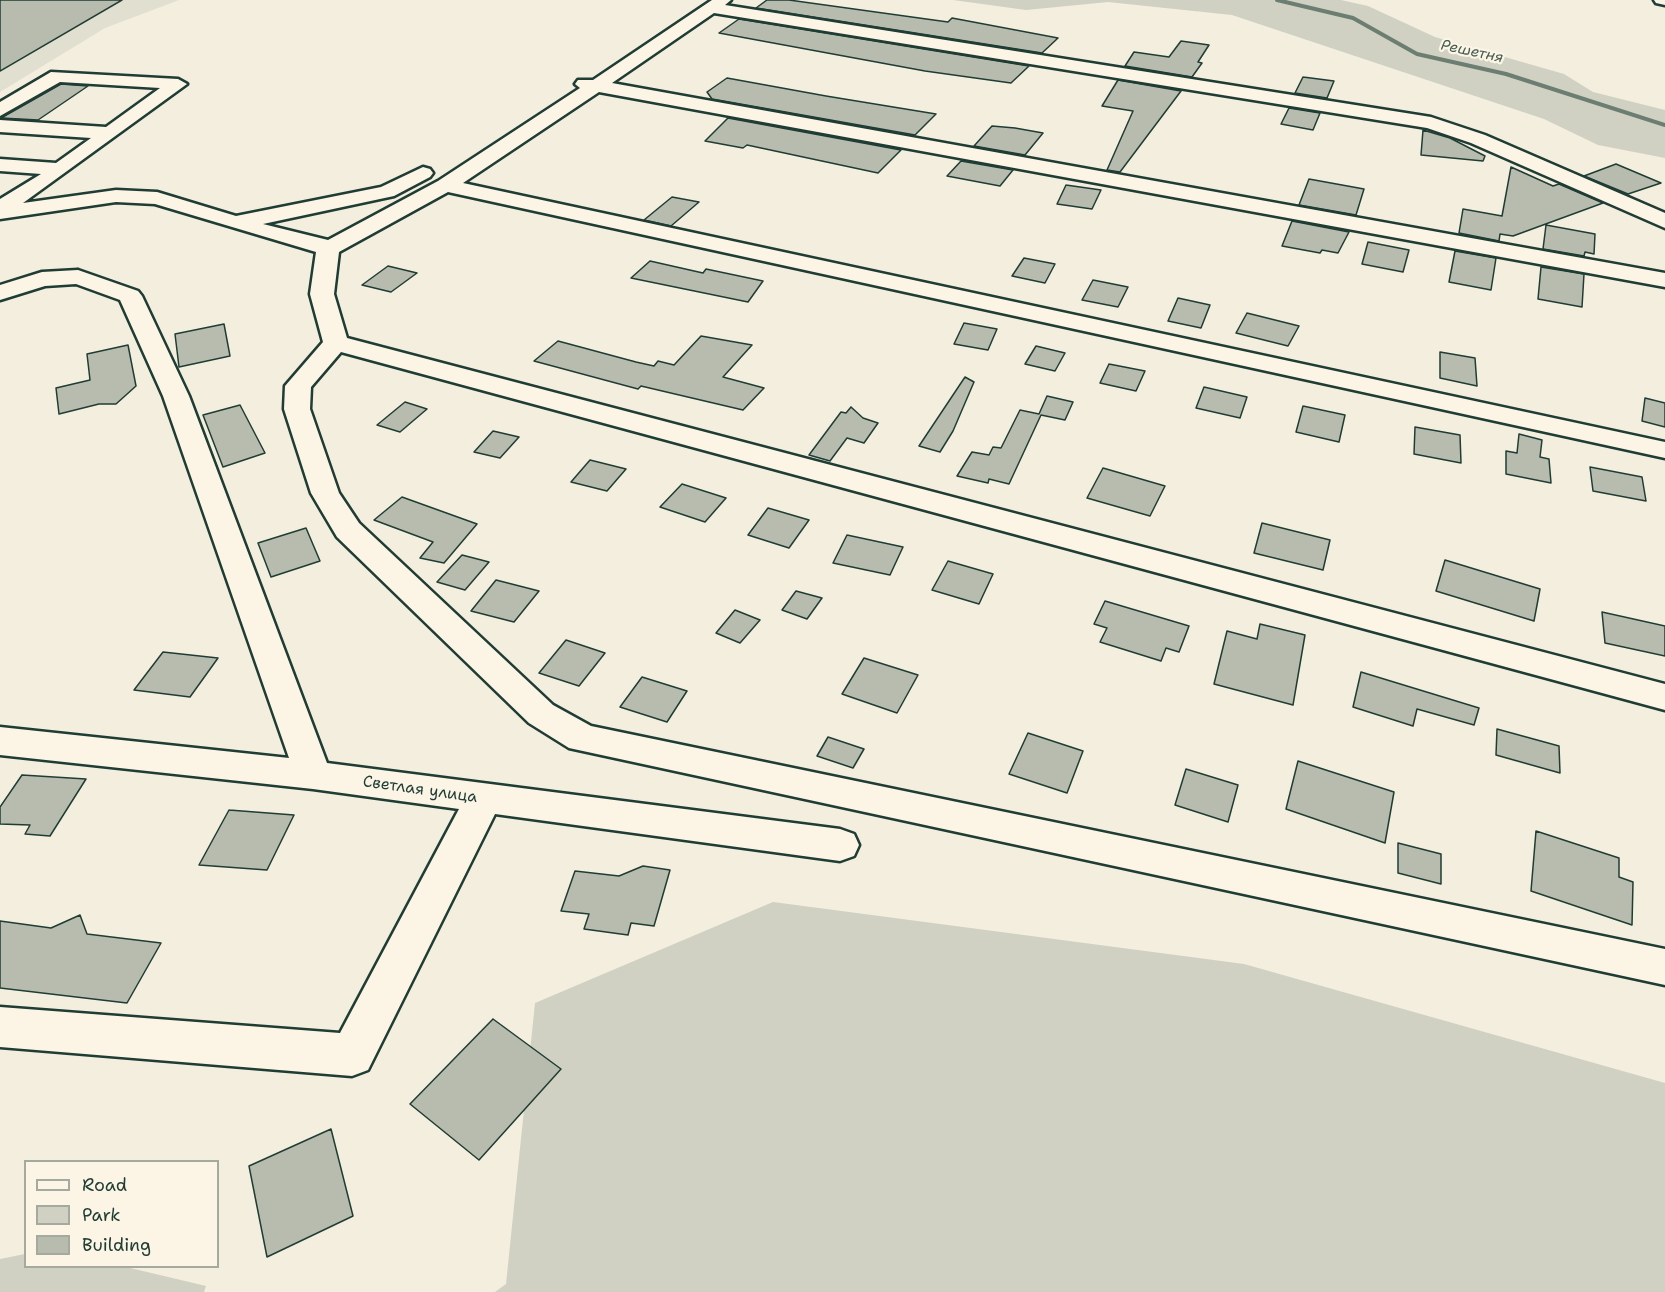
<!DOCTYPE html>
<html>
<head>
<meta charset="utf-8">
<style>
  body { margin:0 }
  #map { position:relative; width:1665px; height:1292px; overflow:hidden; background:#f3eede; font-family:"Shantell Sans",sans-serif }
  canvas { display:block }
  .legend { position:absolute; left:24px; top:1160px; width:195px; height:108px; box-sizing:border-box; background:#fcf5e5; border:2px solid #a4ab9e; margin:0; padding:8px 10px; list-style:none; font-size:18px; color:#1f3d34 }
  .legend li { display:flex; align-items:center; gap:12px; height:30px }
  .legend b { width:30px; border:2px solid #a4ab9e }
</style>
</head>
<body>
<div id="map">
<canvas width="1665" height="1292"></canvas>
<ul class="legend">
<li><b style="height:8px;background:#fcf5e5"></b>Road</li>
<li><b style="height:16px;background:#d0d1c2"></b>Park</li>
<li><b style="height:16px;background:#b8bcae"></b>Building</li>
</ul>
</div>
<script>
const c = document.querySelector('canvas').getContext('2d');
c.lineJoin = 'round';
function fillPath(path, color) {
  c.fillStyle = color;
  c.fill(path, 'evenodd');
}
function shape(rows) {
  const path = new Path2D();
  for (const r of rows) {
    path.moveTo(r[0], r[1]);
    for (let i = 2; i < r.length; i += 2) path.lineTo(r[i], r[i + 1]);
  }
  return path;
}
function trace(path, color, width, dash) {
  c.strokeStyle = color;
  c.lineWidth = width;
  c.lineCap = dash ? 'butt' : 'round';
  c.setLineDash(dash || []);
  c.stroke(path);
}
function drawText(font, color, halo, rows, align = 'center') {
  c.font = font + ' "Shantell Sans",sans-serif';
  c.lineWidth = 4.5;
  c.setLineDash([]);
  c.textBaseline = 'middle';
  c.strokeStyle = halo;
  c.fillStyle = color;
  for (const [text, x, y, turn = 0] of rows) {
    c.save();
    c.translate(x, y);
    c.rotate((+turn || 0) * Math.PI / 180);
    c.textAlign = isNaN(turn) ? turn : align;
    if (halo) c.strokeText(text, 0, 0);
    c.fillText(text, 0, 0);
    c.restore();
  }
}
const built = shape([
  [0,0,179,0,105,28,0,92]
]);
const green = shape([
  [953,0,1341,0,1368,6,1435,37,1564,74,1593,92,1665,110,1665,158,1598,145,1544,119,1232,15,1108,2,1026,10],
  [773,902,1244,964,1665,1083,1665,1292,495,1292,506,1284,535,1003],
  [25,1254,26,1266,126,1267,206,1286,204,1292,0,1292,0,1259]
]);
const stream = shape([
  [1277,0,1353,18,1417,54,1506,74,1665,125]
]);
const building = shape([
  [0,0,122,0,0,71,0,0],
  [767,0,789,0,948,22,952,18,1058,38,1042,53,756,8,767,0],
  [739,19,1029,66,1011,83,925,71,719,33,739,19],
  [1181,41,1209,45,1198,62,1202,63,1192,77,1125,66,1134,52,1169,57,1181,41],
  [1303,77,1334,81,1327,98,1295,93,1303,77],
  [727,78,826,96,936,114,915,135,712,99,707,92,727,78],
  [1118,80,1181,91,1120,172,1107,170,1133,111,1102,106,1118,80],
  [61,84,88,86,38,120,1,118,61,84],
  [1289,108,1320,113,1313,130,1281,124,1289,108],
  [728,118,901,150,878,173,747,145,743,148,705,141,728,118],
  [992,126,1015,128,1043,133,1025,155,974,146,992,126],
  [1423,130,1450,138,1485,156,1483,161,1421,155,1423,130],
  [961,161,1013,170,1000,186,947,176,961,161],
  [1616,164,1661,183,1628,194,1584,176,1616,164],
  [1511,167,1553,186,1559,184,1603,203,1513,236,1500,234,1499,241,1459,233,1463,209,1502,216,1511,167],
  [1309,179,1364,189,1356,215,1299,205,1309,179],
  [1066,185,1101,190,1092,209,1057,204,1066,185],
  [672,197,699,202,671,226,644,220,672,197],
  [1292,221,1349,232,1338,253,1322,250,1320,253,1282,246,1292,221],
  [1546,225,1595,234,1594,254,1585,252,1584,256,1543,249,1546,225],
  [1368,242,1409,250,1403,272,1362,264,1368,242],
  [1455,251,1496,258,1491,290,1449,282,1455,251],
  [1024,258,1055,264,1045,283,1012,276,1024,258],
  [650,261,703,273,706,269,763,281,748,302,631,278,650,261],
  [388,266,417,273,391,292,362,285,388,266],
  [1541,267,1584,274,1582,307,1538,299,1541,267],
  [1093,280,1128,287,1118,307,1082,300,1093,280],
  [1178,298,1210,305,1201,328,1168,321,1178,298],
  [1247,313,1299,326,1288,346,1236,333,1247,313],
  [964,323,997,329,988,350,954,344,964,323],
  [224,324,230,356,179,367,175,334,224,324],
  [701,336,752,345,723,377,764,388,743,410,641,386,638,389,534,361,558,341,636,362,654,366,658,361,674,365,701,336],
  [128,345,136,386,116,404,99,404,59,414,56,388,90,380,87,354,128,345],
  [1036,346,1065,353,1055,371,1025,364,1036,346],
  [1440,352,1475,358,1477,386,1440,378,1440,352],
  [1109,364,1145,371,1136,391,1100,383,1109,364],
  [965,377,974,382,953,431,940,452,919,446,965,377],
  [1204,387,1247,397,1240,418,1196,408,1204,387],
  [1047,396,1073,402,1065,420,1041,415,1009,484,989,479,988,483,957,476,972,452,989,455,993,447,1001,448,1020,410,1039,414,1047,396],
  [1645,398,1665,403,1665,427,1642,421,1645,398],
  [405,402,427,409,400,432,377,425,405,402],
  [240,405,265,453,223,467,203,415,240,405],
  [1303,406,1345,415,1339,442,1296,432,1303,406],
  [851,407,863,418,878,423,864,443,847,438,830,461,809,455,841,412,846,413,851,407],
  [1415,427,1460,435,1461,463,1414,454,1415,427],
  [493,431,519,437,500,458,474,452,493,431],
  [1519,434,1542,440,1540,457,1549,459,1551,483,1506,474,1506,451,1517,453,1519,434],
  [590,460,626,469,607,491,571,482,590,460],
  [1590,467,1642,477,1646,501,1593,491,1590,467],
  [1103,468,1165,486,1150,516,1087,498,1103,468],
  [682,484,726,498,705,522,660,507,682,484],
  [402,497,477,524,444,563,420,558,433,542,374,520,402,497],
  [768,508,809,520,789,548,748,535,768,508],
  [1262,523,1330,540,1323,570,1254,553,1262,523],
  [306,528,320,561,271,577,258,543,306,528],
  [847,535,903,547,890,575,833,563,847,535],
  [462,555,489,562,465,590,437,582,462,555],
  [1445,560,1540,589,1534,621,1436,591,1445,560],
  [948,561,993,574,979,604,932,590,948,561],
  [496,580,539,591,514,622,471,611,496,580],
  [796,591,822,598,807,619,782,610,796,591],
  [1105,601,1189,626,1179,652,1166,648,1161,661,1100,642,1107,628,1094,624,1105,601],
  [735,610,760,620,740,643,716,633,735,610],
  [1602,612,1665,626,1665,656,1605,643,1602,612],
  [1260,624,1305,635,1293,705,1214,684,1227,631,1257,639,1260,624],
  [566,640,605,653,579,686,539,673,566,640],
  [163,652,218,658,190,697,134,690,163,652],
  [864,658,918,675,897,713,842,694,864,658],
  [1361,672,1479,708,1474,725,1417,709,1413,726,1353,707,1361,672],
  [642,677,687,691,667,722,620,707,642,677],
  [1497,729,1559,746,1560,773,1496,755,1497,729],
  [1028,733,1083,751,1067,793,1009,774,1028,733],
  [828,737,864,749,853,768,817,756,828,737],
  [1298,761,1394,792,1385,843,1286,809,1298,761],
  [1186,769,1238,785,1228,822,1175,805,1186,769],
  [22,775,86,779,50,836,25,834,30,825,0,824,0,807,22,775],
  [229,810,294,815,267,870,199,865,229,810],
  [1536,831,1619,858,1619,877,1633,882,1632,925,1531,891,1536,831],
  [1398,843,1441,854,1441,884,1398,873,1398,843],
  [643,866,670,870,654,926,631,923,628,935,584,929,589,914,561,911,575,871,619,876,643,866],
  [80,915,87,934,161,943,127,1003,0,988,0,921,51,928,80,915],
  [493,1019,561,1069,479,1160,410,1104,493,1019],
  [331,1129,353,1216,267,1257,249,1166,331,1129]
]);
const minor = shape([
  [712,0,731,0,725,5,1431,117,1485,135,1665,213,1665,228,1471,143,1427,128,714,13,612,83,1665,273,1665,287,599,92,463,183,1665,442,1665,458,448,192,339,252,334,294,347,338,1665,684,1665,710,341,352,311,387,310,409,339,493,359,523,553,705,591,726,1665,949,1665,985,569,748,529,723,337,537,311,493,284,409,285,386,323,342,310,294,316,252,155,204,116,202,0,219,0,199,41,174,0,171,0,159,56,163,91,138,0,132,0,120,106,127,160,88,60,82,0,116,0,102,51,72,178,79,187,84,23,203,116,190,157,192,236,216,381,187,423,167,430,169,433,173,430,177,394,196,263,224,328,240,438,181,580,88,575,84,578,80,593,80,712,0],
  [1654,0,1665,0,1665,5,1656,3,1654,0],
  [78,270,138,291,142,296,189,396,327,763,840,829,854,834,859,845,854,856,840,861,495,814,368,1070,352,1076,0,1047,0,1007,340,1033,459,809,313,789,0,755,0,727,289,758,163,396,120,300,76,284,45,286,0,300,0,285,42,272,78,270]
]);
const farWaternames = [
  ["Решетня",1472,52,12]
];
const streetNames = [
  ["Светлая улица",420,790,8]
];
fillPath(built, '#e1dfd0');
fillPath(green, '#d0d1c2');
trace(stream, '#6c7d72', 4);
fillPath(building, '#b8bcae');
trace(building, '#1f3d34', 1.5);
trace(minor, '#1f3d34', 5);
fillPath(minor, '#fcf5e5');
drawText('italic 15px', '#465d53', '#fcf5e5', farWaternames);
drawText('16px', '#1f3d34', '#fcf5e5', streetNames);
</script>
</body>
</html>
